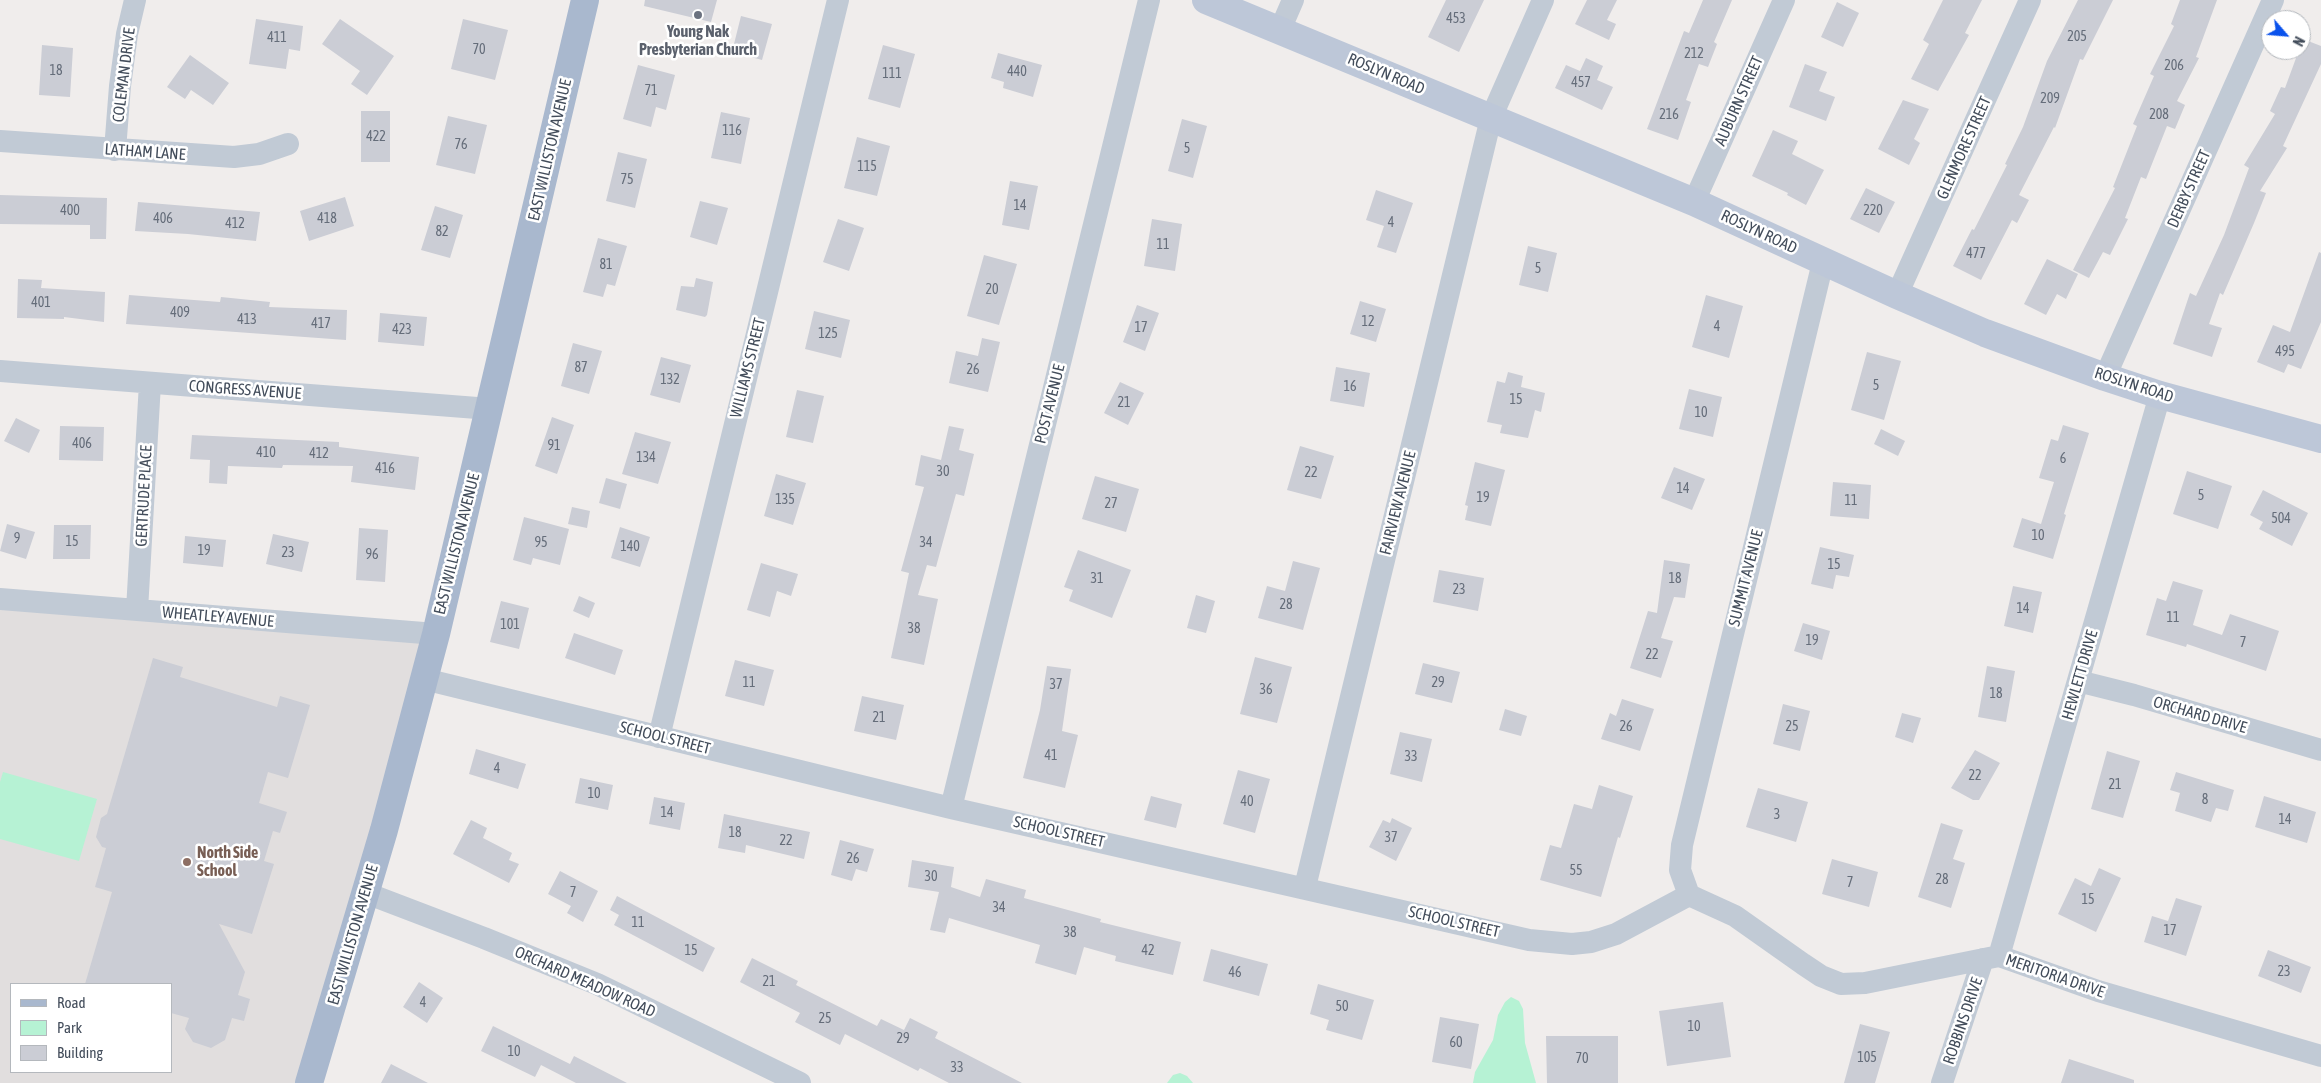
<!DOCTYPE html>
<html>
<head>
<meta charset="utf-8">
<style>
  body { margin:0 }
  #map { position:relative; width:2321px; height:1083px; overflow:hidden; background:#f0edec; font-family:"Asap Condensed",sans-serif }
  canvas { display:block }
  .legend { position:absolute; left:10px; top:983px; width:162px; height:90px; box-sizing:border-box; background:#fff; border:1px solid #b4b8bd; margin:0; padding:6px 9px; list-style:none; font-size:15px; color:#434d5b }
  .legend li { display:flex; align-items:center; gap:10px; height:25px }
  .legend b { width:25px; border:1px solid #b4b8bd }
  .north { position:absolute; left:2261px; top:10px; width:50px; height:50px; box-sizing:border-box; background:#fff; border:1px solid #b4b8bd; border-radius:50%; rotate:117deg; font-size:14px; font-weight:700; line-height:20px; text-align:center; color:#434d5b }
  .north::after { content:''; display:block; margin:auto; width:18px; height:22px; background:#0a52ec; clip-path:polygon(50% 0,100% 100%,50% 72%,0 100%) }
</style>
</head>
<body>
<div id="map">
<canvas width="2321" height="1083"></canvas>
<ul class="legend">
<li><b style="height:6px;background:#a9b8ce"></b>Road</li>
<li><b style="height:14px;background:#b6f2d4"></b>Park</li>
<li><b style="height:14px;background:#cbcdd5"></b>Building</li>
</ul>
<div class="north">N</div>
</div>
<script>
const c = document.querySelector('canvas').getContext('2d');
c.lineJoin = 'round';
function fillPath(path, color) {
  c.fillStyle = color;
  c.fill(path, 'evenodd');
}
function shape(rows) {
  const path = new Path2D();
  for (const r of rows) {
    path.moveTo(r[0], r[1]);
    for (let i = 2; i < r.length; i += 2) path.lineTo(r[i], r[i + 1]);
  }
  return path;
}
function trace(path, color, width, dash) {
  c.strokeStyle = color;
  c.lineWidth = width;
  c.lineCap = dash ? 'butt' : 'round';
  c.setLineDash(dash || []);
  c.stroke(path);
}
function drawText(font, color, halo, rows, align = 'center') {
  c.font = font + ' "Asap Condensed",sans-serif';
  c.lineWidth = 5;
  c.setLineDash([]);
  c.textBaseline = 'middle';
  c.strokeStyle = halo;
  c.fillStyle = color;
  for (const [text, x, y, turn = 0] of rows) {
    c.save();
    c.translate(x, y);
    c.rotate((+turn || 0) * Math.PI / 180);
    c.textAlign = isNaN(turn) ? turn : align;
    if (halo) c.strokeText(text, 0, 0);
    c.fillText(text, 0, 0);
    c.restore();
  }
}
const education = shape([
  [0,599,436,634,309,1083,0,1083],
  [11,984,171,984,171,1072,11,1072]
]);
const green = shape([
  [3,772,97,799,79,861,0,839,0,782],
  [1511,997,1519,1001,1523,1009,1525,1043,1536,1083,1473,1083,1475,1072,1493,1040,1498,1015,1505,1002],
  [1180,1073,1187,1076,1193,1083,1167,1083,1173,1075]
]);
const building = shape([
  [645,0,717,0,711,22,644,6],
  [1446,0,1484,0,1459,52,1428,37],
  [1587,0,1617,0,1607,20,1616,24,1609,40,1575,24],
  [1703,0,1732,0,1714,42,1717,44,1708,67,1699,64,1686,100,1691,102,1678,140,1647,129,1684,31,1689,33],
  [1943,0,1982,0,1965,33,1969,35,1938,91,1911,79,1929,44,1923,40],
  [2078,0,2113,0,2083,60,2080,59,2055,128,2054,127,2019,195,2029,200,2017,223,2012,220,1981,280,1953,266,1972,229,1974,230,2007,165,2005,164,2023,127,2047,61],
  [2180,0,2217,0,2196,57,2199,58,2177,101,2185,105,2175,129,2167,126,2146,179,2141,177,2125,218,2128,219,2110,255,2103,252,2089,278,2073,270,2115,188,2113,187,2137,126,2133,124,2154,76,2150,74,2174,26,2171,24],
  [1837,2,1859,13,1843,47,1821,37],
  [741,16,772,24,762,60,732,52],
  [256,19,303,26,300,51,289,49,286,69,249,64],
  [340,19,394,56,367,95,351,84,360,71,322,44],
  [463,19,508,30,495,80,451,69],
  [2303,39,2321,46,2321,64,2283,146,2287,148,2260,191,2266,193,2254,223,2223,295,2220,293,2209,324,2222,328,2212,357,2173,344,2190,293,2196,296,2224,235,2249,168,2244,165,2275,114,2270,111,2281,87,2285,88,2299,50,2301,50],
  [42,45,73,48,70,97,39,95],
  [883,45,915,54,900,108,868,99],
  [998,53,1042,65,1033,97,1003,88,1004,82,991,78],
  [190,55,229,83,213,105,191,90,185,99,167,87],
  [1586,58,1603,66,1597,80,1613,87,1602,110,1555,88,1566,65,1580,71],
  [1805,64,1827,72,1819,91,1835,97,1826,121,1789,107],
  [638,65,675,75,666,110,656,107,651,127,623,119],
  [1903,100,1929,109,1914,139,1920,143,1909,165,1878,149],
  [361,111,390,111,390,162,361,162],
  [721,112,750,118,741,164,711,158],
  [448,116,487,125,475,174,436,165],
  [1182,119,1207,126,1193,178,1168,171],
  [1773,130,1798,141,1792,154,1824,170,1806,205,1787,195,1788,193,1752,176],
  [857,137,890,146,877,196,844,188],
  [618,152,647,159,635,208,606,201],
  [1010,181,1038,186,1029,230,1002,225],
  [1866,188,1895,202,1879,233,1850,219],
  [1376,190,1413,203,1396,253,1377,247,1384,226,1366,220],
  [0,195,107,198,106,239,90,239,90,225,0,224],
  [345,197,354,226,309,241,300,211],
  [700,201,728,208,717,245,690,237],
  [138,202,260,212,256,241,188,234,135,231],
  [435,206,463,215,450,258,421,250],
  [838,219,864,228,849,271,823,262],
  [1152,219,1182,224,1175,271,1144,266],
  [598,238,627,246,615,286,607,284,603,297,583,292],
  [1528,246,1557,253,1548,292,1519,285],
  [2319,252,2321,253,2321,322,2301,369,2288,364,2284,373,2257,362,2273,325,2290,332],
  [984,255,1017,264,999,325,967,316],
  [2047,259,2078,274,2066,299,2057,294,2046,315,2024,304],
  [696,278,713,282,707,315,705,317,676,310,681,286,694,287],
  [18,279,42,280,41,288,105,292,104,322,64,317,64,319,17,318],
  [129,295,220,302,221,297,270,302,269,307,347,310,346,340,126,324],
  [1706,295,1743,306,1729,358,1692,347],
  [1360,301,1386,309,1376,342,1350,334],
  [1137,305,1159,313,1145,351,1123,342],
  [814,311,850,320,841,358,805,349],
  [380,313,427,317,424,346,378,342],
  [982,338,1000,342,988,392,949,383,956,351,978,356],
  [573,343,602,351,589,394,561,386],
  [1867,352,1901,361,1884,420,1851,410],
  [661,357,691,365,680,403,650,395],
  [1336,367,1370,373,1364,407,1330,401],
  [1508,372,1523,376,1521,387,1545,393,1541,412,1535,410,1528,438,1500,433,1502,425,1487,422,1497,381,1505,383],
  [1120,382,1144,393,1128,425,1104,413],
  [1689,389,1722,397,1713,437,1679,429],
  [797,390,824,396,813,443,786,437],
  [552,417,574,425,557,474,535,466],
  [16,418,40,430,29,453,4,441],
  [2063,425,2089,433,2064,514,2066,515,2053,559,2013,547,2022,518,2041,524,2054,482,2039,478,2051,439,2058,441],
  [60,426,104,427,103,461,59,460],
  [949,426,964,429,959,450,974,454,964,496,956,494,936,567,927,565,918,595,938,599,924,665,891,658,909,573,901,571,924,487,915,485,921,455,941,460],
  [1881,429,1905,441,1898,456,1874,444],
  [635,432,671,442,658,484,622,474],
  [192,435,339,442,339,447,419,457,415,490,351,482,353,466,283,465,282,468,228,466,227,484,209,483,210,460,190,459],
  [1300,446,1334,456,1321,499,1287,490],
  [1475,462,1505,470,1491,526,1465,520,1468,506,1465,505],
  [1674,467,1705,479,1692,510,1661,498],
  [2187,471,2232,486,2218,529,2173,514],
  [776,474,806,483,793,525,764,516],
  [1095,476,1139,489,1126,532,1082,519],
  [606,478,627,484,620,509,599,503],
  [1833,482,1871,485,1869,519,1830,516],
  [2263,490,2308,513,2292,546,2259,529,2263,522,2250,515],
  [572,507,590,511,587,528,568,524],
  [524,517,569,529,560,565,533,558,531,565,513,560],
  [7,524,35,532,26,559,0,551],
  [54,525,91,525,90,559,53,559],
  [620,527,650,537,640,567,611,558],
  [359,528,388,530,385,582,356,580],
  [273,534,309,542,302,572,266,564],
  [185,536,226,540,223,567,183,563],
  [1820,547,1854,555,1849,577,1836,575,1833,589,1811,584],
  [1078,550,1131,570,1112,618,1069,601,1073,590,1064,587],
  [1664,560,1690,564,1685,598,1674,597,1661,638,1673,641,1661,678,1630,668,1648,611,1657,613],
  [1293,561,1320,568,1303,630,1258,618,1267,586,1285,591],
  [761,563,798,574,791,596,777,591,770,617,747,610],
  [1439,570,1484,578,1478,611,1433,602],
  [2173,581,2203,590,2193,625,2222,635,2230,614,2279,631,2266,671,2187,644,2186,647,2146,635,2157,598,2166,601],
  [2013,586,2042,592,2033,633,2004,626],
  [1196,595,1215,601,1206,633,1187,628],
  [579,596,595,603,589,618,573,611],
  [501,601,529,608,519,649,490,642],
  [1803,623,1830,631,1822,660,1794,651],
  [574,633,623,650,615,675,565,658],
  [1255,657,1292,667,1277,723,1240,714],
  [153,658,183,667,180,677,277,707,280,696,310,705,288,778,268,772,259,803,287,812,280,833,273,831,264,861,274,864,252,934,219,924,245,972,238,995,250,999,244,1021,232,1018,225,1040,211,1048,193,1042,185,1029,189,1018,171,1013,171,984,85,984,112,892,95,887,106,848,102,847,96,837,101,818,107,814],
  [735,660,774,670,764,706,725,696],
  [1423,663,1460,672,1452,703,1415,694],
  [1047,666,1071,669,1062,731,1078,735,1065,788,1023,778,1040,710],
  [1987,666,2015,671,2006,722,1978,717],
  [862,696,904,705,896,740,854,731],
  [1622,699,1654,709,1640,751,1601,739,1610,713,1616,716],
  [1783,704,1810,711,1800,751,1773,744],
  [1505,709,1527,716,1521,736,1499,730],
  [1902,713,1921,718,1913,743,1895,737],
  [1400,732,1432,739,1422,782,1390,774],
  [476,749,526,764,518,789,469,774],
  [1975,750,2000,763,1979,800,1973,800,1951,788],
  [2107,751,2140,761,2123,818,2091,809],
  [1238,770,1270,779,1255,833,1223,824],
  [2176,772,2234,790,2228,811,2216,808,2211,822,2175,811,2180,793,2170,790],
  [580,778,613,785,608,810,575,803],
  [1599,785,1633,796,1620,838,1618,837,1601,897,1540,880,1550,845,1561,848,1574,804,1592,809],
  [1758,788,1808,802,1796,842,1746,827],
  [1151,796,1182,804,1176,828,1144,820],
  [2264,796,2316,812,2307,843,2255,827],
  [654,797,685,803,680,830,649,824],
  [724,814,810,832,804,859,746,845,745,853,718,848],
  [1392,818,1412,828,1396,861,1369,847,1383,820,1390,823],
  [471,820,487,828,483,838,512,853,509,860,519,864,509,883,453,854],
  [1941,823,1963,830,1953,859,1965,863,1951,908,1918,897],
  [840,840,874,849,867,872,856,869,852,881,831,875],
  [1832,859,1878,872,1869,907,1822,894],
  [912,860,954,867,951,887,980,897,986,879,1026,890,1024,898,1101,919,1100,922,1181,942,1173,975,1115,961,1116,956,1084,947,1076,975,1035,963,1040,945,949,918,945,933,930,930,939,892,908,887],
  [2099,868,2121,878,2096,932,2058,914,2075,878,2091,886],
  [560,871,598,891,583,922,567,913,571,906,548,894],
  [617,896,715,948,703,972,614,925,619,915,610,910],
  [2176,898,2202,906,2186,956,2144,942,2152,916,2168,921],
  [1211,949,1268,964,1259,996,1203,981],
  [2268,950,2311,967,2301,993,2258,976],
  [752,958,798,981,796,985,877,1026,881,1019,904,1030,910,1018,938,1032,935,1038,1022,1083,949,1083,920,1068,918,1071,845,1034,840,1045,795,1022,800,1013,740,982],
  [419,982,443,998,427,1023,403,1007],
  [1318,984,1374,1000,1362,1040,1326,1030,1329,1020,1310,1014],
  [1723,1002,1731,1057,1667,1066,1659,1011],
  [1440,1017,1479,1024,1471,1069,1432,1062],
  [1860,1024,1890,1032,1875,1083,1844,1083],
  [493,1026,570,1064,574,1056,627,1083,576,1083,541,1065,535,1077,481,1051],
  [1546,1036,1618,1036,1618,1083,1547,1083],
  [2069,1059,2134,1080,2134,1083,2061,1083],
  [391,1064,428,1083,381,1083]
]);
const minor = shape([
  [1280,30,1293,0],
  [0,141,234,157,259,154,288,144],
  [115,150,120,86,127,34,135,0],
  [1694,202,1784,0],
  [1897,295,2030,0],
  [0,371,490,409],
  [2105,377,2273,0],
  [0,599,436,634],
  [137,610,150,383],
  [424,679,951,808,1529,940,1572,944,1591,942,1616,934,1689,895],
  [2078,681,2134,695,2321,750],
  [659,737,838,0],
  [951,808,1149,0],
  [1305,887,1491,118,1543,0],
  [366,893,484,938,597,984,800,1083],
  [1689,895,1735,916,1803,964,1821,976,1841,984,1865,983,1999,956,2098,991,2321,1056],
  [1689,895,1680,870,1682,845,1823,262],
  [1999,956,2160,395],
  [1942,1083,1983,959]
]);
const secondary = shape([
  [1206,0,1694,202,1897,295,1985,333,2105,377,2160,395,2321,439]
]);
const primary = shape([
  [309,1083,384,830,436,634,585,0]
]);
const markers = [
  [698,15,5,"#6b7280"],
  [187,862,5,"#8d6e63"]
];
const numberNames = [
  ["453",1456,19],
  ["205",2077,37],
  ["411",277,38],
  ["70",479,50],
  ["212",1694,54],
  ["206",2174,66],
  ["18",56,71],
  ["440",1017,72],
  ["111",892,74],
  ["457",1581,83],
  ["71",651,91],
  ["209",2050,99],
  ["216",1669,115],
  ["208",2159,115],
  ["116",732,131],
  ["422",376,137],
  ["76",461,145],
  ["5",1187,149],
  ["115",867,167],
  ["75",627,180],
  ["14",1020,206],
  ["400",70,211],
  ["220",1873,211],
  ["406",163,219],
  ["418",327,219],
  ["4",1391,223],
  ["412",235,224],
  ["82",442,232],
  ["11",1163,245],
  ["477",1976,254],
  ["81",606,265],
  ["5",1538,269],
  ["20",992,290],
  ["401",41,303],
  ["409",180,313],
  ["413",247,320],
  ["12",1368,322],
  ["417",321,324],
  ["4",1717,327],
  ["17",1141,328],
  ["423",402,330],
  ["125",828,334],
  ["495",2285,352],
  ["87",581,368],
  ["26",973,370],
  ["132",670,380],
  ["5",1876,386],
  ["16",1350,387],
  ["15",1516,400],
  ["21",1124,403],
  ["10",1701,413],
  ["406",82,444],
  ["91",554,446],
  ["410",266,453],
  ["412",319,454],
  ["134",646,458],
  ["6",2063,459],
  ["416",385,469],
  ["30",943,472],
  ["22",1311,473],
  ["14",1683,489],
  ["5",2201,496],
  ["19",1483,498],
  ["135",785,500],
  ["11",1851,501],
  ["27",1111,504],
  ["504",2281,519],
  ["10",2038,536],
  ["9",17,539],
  ["15",72,542],
  ["95",541,543],
  ["34",926,543],
  ["140",630,547],
  ["19",204,551],
  ["23",288,553],
  ["96",372,555],
  ["15",1834,565],
  ["31",1097,579],
  ["18",1675,579],
  ["23",1459,590],
  ["28",1286,605],
  ["14",2023,609],
  ["11",2173,618],
  ["101",510,625],
  ["38",914,629],
  ["19",1812,641],
  ["7",2243,643],
  ["22",1652,655],
  ["11",749,683],
  ["29",1438,683],
  ["37",1056,685],
  ["36",1266,690],
  ["18",1996,694],
  ["21",879,718],
  ["26",1626,727],
  ["25",1792,727],
  ["41",1051,756],
  ["33",1411,757],
  ["4",497,769],
  ["22",1975,776],
  ["21",2115,785],
  ["10",594,794],
  ["8",2205,800],
  ["40",1247,802],
  ["14",667,813],
  ["3",1777,815],
  ["14",2285,820],
  ["18",735,833],
  ["37",1391,838],
  ["22",786,841],
  ["26",853,859],
  ["55",1576,871],
  ["30",931,877],
  ["28",1942,880],
  ["7",1850,883],
  ["7",573,893],
  ["15",2088,900],
  ["34",999,908],
  ["11",638,923],
  ["17",2170,931],
  ["38",1070,933],
  ["15",691,951],
  ["42",1148,951],
  ["23",2284,972],
  ["46",1235,973],
  ["21",769,982],
  ["4",423,1003],
  ["50",1342,1007],
  ["25",825,1019],
  ["10",1694,1027],
  ["29",903,1039],
  ["60",1456,1043],
  ["10",514,1052],
  ["105",1867,1058],
  ["70",1582,1059],
  ["33",957,1068]
];
const worshipNames = [
  ["Young Nak",698,32],
  ["Presbyterian Church",698,50]
];
const streetNames = [
  ["ROSLYN ROAD",1386,74,23],
  ["COLEMAN DRIVE",124,75,-83],
  ["AUBURN STREET",1739,101,-66],
  ["GLENMORE STREET",1964,148,-66],
  ["EAST WILLISTON AVENUE",550,150,-77],
  ["LATHAM LANE",145,152,4],
  ["DERBY STREET",2189,189,-66],
  ["ROSLYN ROAD",1759,232,25],
  ["WILLIAMS STREET",748,368,-76],
  ["ROSLYN ROAD",2134,385,18],
  ["CONGRESS AVENUE",245,390,4],
  ["POST AVENUE",1050,404,-76],
  ["GERTRUDE PLACE",144,496,-87],
  ["FAIRVIEW AVENUE",1398,503,-76],
  ["EAST WILLISTON AVENUE",457,544,-76],
  ["SUMMIT AVENUE",1746,578,-76],
  ["WHEATLEY AVENUE",218,617,5],
  ["HEWLETT DRIVE",2080,675,-74],
  ["ORCHARD DRIVE",2200,715,16],
  ["SCHOOL STREET",665,738,14],
  ["SCHOOL STREET",1059,832,13],
  ["SCHOOL STREET",1454,922,13],
  ["EAST WILLISTON AVENUE",353,935,-74],
  ["MERITORIA DRIVE",2055,976,19],
  ["ORCHARD MEADOW ROAD",585,982,24],
  ["ROBBINS DRIVE",1963,1021,-71]
];
const educationNames = [
  ["North Side",197,853],
  ["School",197,871]
];
fillPath(education, '#e1dede');
fillPath(green, '#b6f2d4');
fillPath(building, '#cbcdd5');
trace(minor, '#c1cad5', 22);
trace(secondary, '#bdc7d8', 28);
trace(primary, '#a9b8ce', 28);
for (const [x, y, r, color] of markers) {
  const dot = new Path2D();
  dot.arc(x, y, r, 0, 2 * Math.PI);
  c.fillStyle = color;
  c.fill(dot);
  trace(dot, '#fff', 2);
}
drawText('14px', '#656d7a', null, numberNames);
drawText('bold 16px', '#5b616d', '#fff', worshipNames);
drawText('16px', '#434d5b', '#fff', streetNames);
drawText('bold 16px', '#785e54', '#fff', educationNames, 'left');
</script>
</body>
</html>
